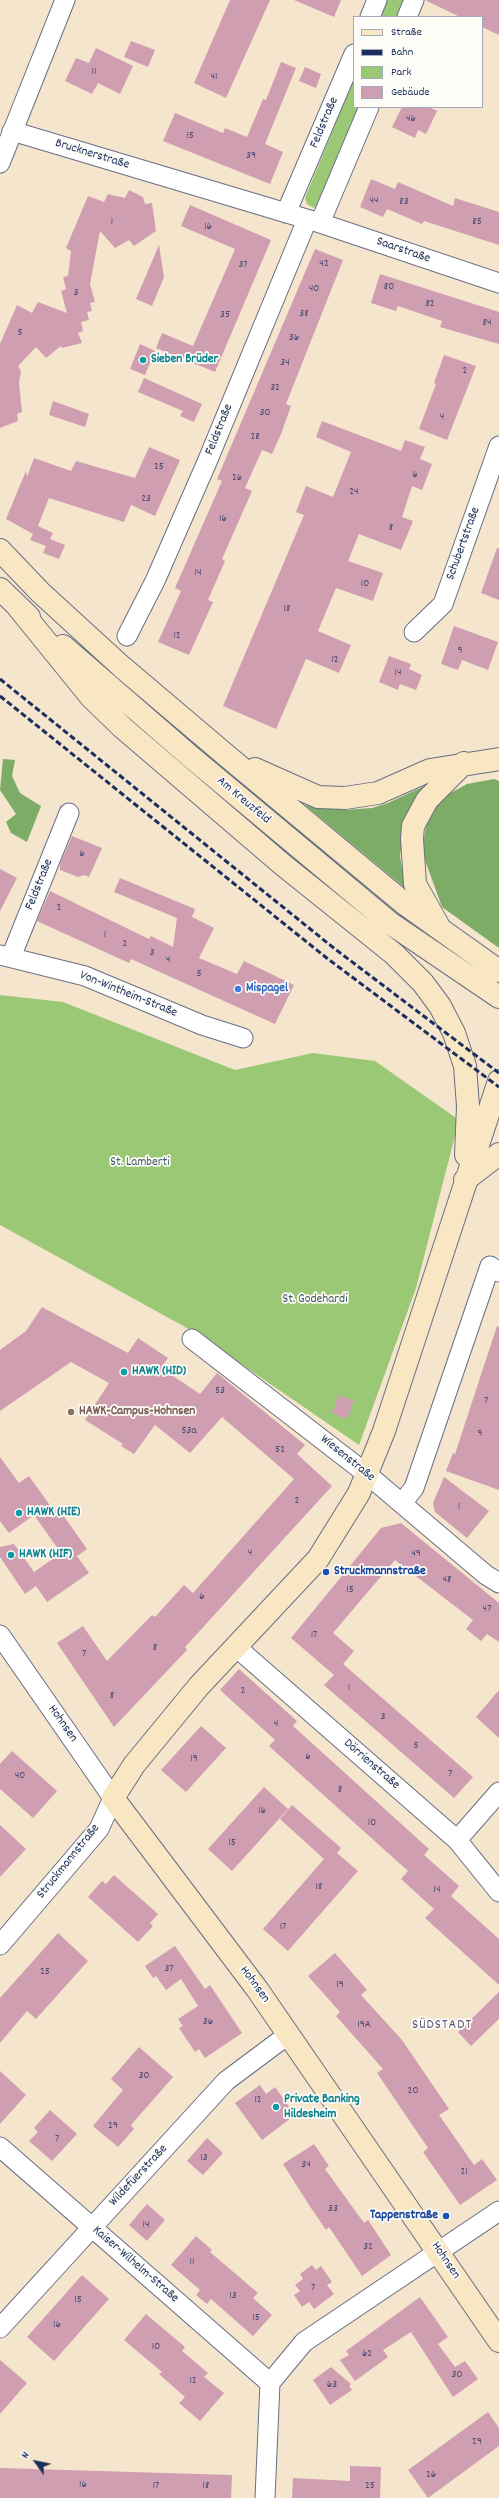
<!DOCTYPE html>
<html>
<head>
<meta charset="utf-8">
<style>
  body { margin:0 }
  #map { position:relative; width:499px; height:2498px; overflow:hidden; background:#f5e5cd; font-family:Dekko,sans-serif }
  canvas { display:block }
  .legend { position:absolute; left:353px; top:16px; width:130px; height:92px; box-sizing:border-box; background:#fdfcf7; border:1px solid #a3aaba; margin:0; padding:5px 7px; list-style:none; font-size:12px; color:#1b2f5e }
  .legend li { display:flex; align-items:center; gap:8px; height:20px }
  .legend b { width:20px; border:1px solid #a3aaba }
  .north { position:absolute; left:16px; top:2442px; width:40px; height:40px; -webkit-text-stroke:3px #fdfcf7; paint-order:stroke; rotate:303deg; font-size:11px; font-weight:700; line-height:16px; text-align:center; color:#1b2f5e }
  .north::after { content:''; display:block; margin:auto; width:14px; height:18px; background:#1b2f5e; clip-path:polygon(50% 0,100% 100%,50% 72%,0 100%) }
</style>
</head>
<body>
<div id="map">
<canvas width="499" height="2498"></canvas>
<ul class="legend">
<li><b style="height:5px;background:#f9e7c3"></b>Straße</li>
<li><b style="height:5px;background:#1b2f5e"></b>Bahn</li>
<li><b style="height:11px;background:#9bc875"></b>Park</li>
<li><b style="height:11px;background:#d09eb1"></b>Gebäude</li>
</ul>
<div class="north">N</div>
</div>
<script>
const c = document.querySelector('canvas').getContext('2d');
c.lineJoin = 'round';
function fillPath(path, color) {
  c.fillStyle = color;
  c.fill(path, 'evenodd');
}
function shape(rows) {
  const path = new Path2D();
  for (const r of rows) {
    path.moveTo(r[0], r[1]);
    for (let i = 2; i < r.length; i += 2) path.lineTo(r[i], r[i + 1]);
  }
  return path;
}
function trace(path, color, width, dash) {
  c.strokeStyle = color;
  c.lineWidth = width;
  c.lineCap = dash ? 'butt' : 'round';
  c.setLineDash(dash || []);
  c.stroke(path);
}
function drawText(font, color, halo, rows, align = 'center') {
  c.font = font + ' Dekko,sans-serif';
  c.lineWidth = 3.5;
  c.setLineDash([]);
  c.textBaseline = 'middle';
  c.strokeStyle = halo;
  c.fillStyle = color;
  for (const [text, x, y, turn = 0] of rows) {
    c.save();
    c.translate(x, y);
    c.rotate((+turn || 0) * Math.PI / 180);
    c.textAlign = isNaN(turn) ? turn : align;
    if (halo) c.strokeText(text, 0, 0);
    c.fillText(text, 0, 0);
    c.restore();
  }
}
const green = shape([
  [386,0,404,0,397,17,379,17],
  [354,79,354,107,360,107,319,206,314,208,307,204,305,198],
  [0,995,63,1002,235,1070,313,1053,375,1061,459,1120,416,1288,359,1445,196,1333,0,1225]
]);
const forest = shape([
  [3,759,15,760,12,776,20,793,41,806,27,842,11,833,6,822,16,814,0,790],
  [494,779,499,781,499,948,442,907,422,852,427,820,443,797,467,784],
  [435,781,402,842,400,856,405,888,305,805,345,810,372,808,388,803]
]);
const building = shape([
  [230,0,270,0,226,98,194,83],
  [294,0,341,0,334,17],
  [425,0,499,0,499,35,482,27,482,17,460,17],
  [131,41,155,50,148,67,124,57],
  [96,48,133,66,120,94,98,83,92,94,65,81,76,58,89,63],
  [281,62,296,68,265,144,283,152,270,184,163,141,175,113,223,133,225,128,247,137,263,99,266,100],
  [305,67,321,74,316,88,299,81],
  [402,107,429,107,437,111,426,134,418,130,415,138,392,127],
  [371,179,395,189,398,182,453,206,455,198,499,212,499,245,424,221,422,224,387,209,383,217,360,207],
  [129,190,143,197,145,204,152,203,156,231,134,246,129,240,115,248,100,231,90,284,95,302,90,303,92,311,87,312,89,320,81,322,83,331,78,333,82,343,62,348,61,346,46,358,36,347,18,366,21,371,19,383,22,412,17,414,18,421,0,428,0,344,17,305,32,313,38,302,67,313,61,291,66,289,63,277,68,276,71,251,66,248,88,196,104,202,108,194,125,198],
  [190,205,271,240,215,372,156,348,162,333,193,346,235,249,181,226],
  [159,245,164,277,152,306,136,299],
  [315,249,343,260,286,404,291,406,281,434,272,454,262,450,245,488,252,491,222,559,225,561,208,600,213,602,189,655,158,642,181,591,175,588,222,481,217,479],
  [380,274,499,312,499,344,440,327,442,321,398,306,396,311,371,303],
  [140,344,155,351,145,375,130,369],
  [444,355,476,366,447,440,419,429,436,384,434,383],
  [144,378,202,404,194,422,180,416,183,411,138,392],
  [53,401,89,414,85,427,49,415],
  [322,421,401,451,405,440,425,447,420,459,432,464,422,490,412,486,402,517,413,521,401,550,359,534,348,561,383,573,373,601,336,588,318,631,351,645,339,673,306,659,276,729,223,706,304,515,296,512,306,486,333,497,351,452,316,437],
  [149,447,180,460,155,516,131,505,124,522,49,498,38,526,53,533,50,539,65,545,59,559,43,553,46,546,30,540,33,534,6,519,26,471,27,477,34,458,71,471,76,461,135,478],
  [497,548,499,548,499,600,481,593],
  [454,626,498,642,488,670,462,660,458,670,441,664],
  [389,656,411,664,409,669,422,675,416,690,400,684,398,690,379,682],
  [72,836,102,848,89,877,85,875,78,877,60,870,60,864],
  [0,869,17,878,0,911],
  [120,878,195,909,192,917,214,928,199,958,237,974,244,961,294,985,275,1024,131,959,129,963,37,921,50,891,149,939,151,936,173,947,177,918,114,892],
  [42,1307,128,1353,138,1338,168,1358,161,1368,200,1394,217,1373,305,1445,297,1454,332,1486,185,1647,187,1650,114,1727,57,1643,83,1626,107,1661,152,1615,155,1617,184,1585,193,1593,294,1479,222,1417,190,1453,155,1425,134,1454,121,1446,123,1444,85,1420,109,1383,71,1362,0,1411,0,1350,26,1331],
  [497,1326,499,1327,499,1490,446,1471,453,1453,455,1454],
  [339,1395,354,1401,347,1419,332,1413],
  [0,1457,19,1483,29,1476,54,1511,58,1508,87,1549,77,1556,89,1573,47,1602,36,1586,25,1594,0,1557,0,1547,14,1544,34,1572,61,1553,34,1515,9,1533,0,1521],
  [444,1477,489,1511,467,1538,435,1512,433,1503],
  [401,1523,499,1603,499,1642,487,1634,481,1641,466,1629,473,1620,395,1560,333,1633,354,1651,343,1664,473,1777,454,1798,324,1685,334,1675,291,1638,381,1528],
  [239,1669,297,1721,293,1726,429,1849,424,1855,459,1886,451,1896,499,1939,499,1985,425,1918,434,1909,401,1879,408,1871,269,1746,275,1740,220,1690],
  [499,1690,499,1738,476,1717],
  [201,1726,226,1748,186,1792,161,1770],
  [12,1751,57,1791,33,1818,0,1789,0,1764],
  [264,1787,288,1809,232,1871,208,1849],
  [292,1805,341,1848,337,1853,358,1871,288,1951,263,1929,324,1859,280,1819],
  [0,1825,26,1849,0,1877],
  [114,1875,158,1914,150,1923,153,1926,138,1942,88,1897,102,1881,106,1884],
  [58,1933,88,1961,36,2019,27,2011,0,2043,0,1998],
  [175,1946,205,1989,210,1985,242,2033,205,2058,199,2049,195,2052,179,2028,183,2026,178,2019,198,2006,181,1979,166,1990,156,1976,153,1978,145,1966],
  [335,1953,367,1990,361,1995,402,2040,449,2109,439,2115,474,2165,482,2159,497,2180,460,2205,423,2152,428,2148,377,2073,383,2069,336,2016,340,2012,308,1976],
  [499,1992,499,2019,471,2046,458,2032],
  [139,2047,173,2077,131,2125,134,2129,118,2147,93,2126,123,2090,111,2079],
  [0,2071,26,2095,0,2124],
  [260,2085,266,2094,275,2087,295,2115,262,2140,235,2103],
  [50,2110,77,2134,52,2161,29,2141,38,2132,34,2128],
  [207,2138,223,2153,203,2175,187,2161],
  [314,2144,329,2166,325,2169,364,2223,368,2220,391,2255,362,2276,329,2227,326,2230,311,2208,283,2164],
  [147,2204,165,2220,147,2241,129,2225],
  [196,2236,212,2250,210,2252,258,2293,253,2298,272,2315,253,2336,211,2299,207,2304,196,2295,200,2290,171,2265],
  [312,2265,316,2270,321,2266,332,2282,327,2285,334,2294,314,2309,309,2302,302,2307,294,2295,300,2291,295,2285,303,2279,300,2274],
  [82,2275,109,2299,54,2361,27,2337],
  [420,2297,448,2337,438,2344,455,2367,465,2361,478,2379,453,2397,411,2332,383,2350,388,2357,355,2381,340,2360,349,2355,346,2351],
  [146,2314,185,2347,182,2351,208,2373,204,2377,224,2393,200,2421,179,2403,185,2397,159,2374,162,2372,124,2340],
  [0,2360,27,2383,0,2414],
  [331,2367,351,2384,349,2386,352,2390,330,2405,313,2380],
  [488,2412,499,2428,499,2446,428,2498,408,2470],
  [350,2466,381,2467,380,2498,292,2498,293,2478,350,2481],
  [0,2468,232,2475,231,2498,0,2498]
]);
const minor = shape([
  [370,17,377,0],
  [407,17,414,0],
  [12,131,320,223,499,283],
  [0,163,65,0],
  [286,213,354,54],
  [320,223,369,107],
  [414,632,443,604,499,446],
  [127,636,155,581,207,462,307,220],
  [0,955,85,976,202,1025,243,1038],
  [11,957,69,813],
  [192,1339,368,1475,486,1575,499,1583],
  [402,1503,414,1488,490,1266,499,1272],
  [0,1635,113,1798,99,1829,0,1945],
  [235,1646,457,1840,499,1892],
  [457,1840,499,1792],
  [0,2147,270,2383],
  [0,2328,226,2081,289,2034],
  [265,2498,270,2383,304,2342,499,2211]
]);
const secondary = shape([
  [0,550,40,592,122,667,227,756,405,904,499,971],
  [0,589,29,617],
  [18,607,91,697,123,728,283,865,394,954,423,983,440,1006,454,1033,465,1066,468,1106,466,1155],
  [63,646,191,757,390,923,499,997],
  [255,769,318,797,345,798,378,793,430,770,499,759],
  [438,925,415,884,412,839,413,826,427,800,464,763],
  [499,1081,384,1431,359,1493,318,1559,199,1686,134,1765,113,1798,257,1989,499,2341],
  [465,1180,499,1154]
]);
const rail = shape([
  [0,679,335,949,499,1073],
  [0,696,328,959,499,1087]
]);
const markers = [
  [143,360,4,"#0f9aa8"],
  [238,989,4,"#3f7fe0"],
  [124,1372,4,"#0f9aa8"],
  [71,1412,4,"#8d6e63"],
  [19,1513,4,"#0f9aa8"],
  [11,1555,4,"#0f9aa8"],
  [326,1572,4,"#1a4fb4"],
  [276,2107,4,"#0f9aa8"],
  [446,2216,4,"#1a4fb4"]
];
const numberNames = [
  ["11",94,72],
  ["41",214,77],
  ["46",411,119],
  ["15",190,136],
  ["39",251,156],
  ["44",374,201],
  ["83",404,202],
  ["1",112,222],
  ["85",477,222],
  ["16",208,227],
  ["42",324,264],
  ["37",243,265],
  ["80",389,287],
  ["40",314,289],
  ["3",76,293],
  ["82",430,304],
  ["38",304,314],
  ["35",225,315],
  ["84",487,323],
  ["5",20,333],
  ["36",294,338],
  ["34",285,363],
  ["2",465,371],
  ["32",275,388],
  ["30",265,413],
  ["4",442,417],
  ["28",255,437],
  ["25",159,467],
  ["6",415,475],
  ["26",237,478],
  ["24",354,492],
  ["23",146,499],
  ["16",223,519],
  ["8",391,528],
  ["14",198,573],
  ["10",365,584],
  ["18",287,609],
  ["12",177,636],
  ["9",460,651],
  ["12",335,660],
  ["14",398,673],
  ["6",82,854],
  ["2",59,908],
  ["1",105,935],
  ["2",125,944],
  ["3",152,953],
  ["4",168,960],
  ["5",199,974],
  ["53",220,1391],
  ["7",486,1401],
  ["53a",189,1431],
  ["9",480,1434],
  ["52",280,1450],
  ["2",297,1501],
  ["1",459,1507],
  ["4",250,1553],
  ["49",416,1554],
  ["48",447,1580],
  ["15",350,1590],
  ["6",202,1597],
  ["47",487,1609],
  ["17",314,1635],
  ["8",155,1648],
  ["7",84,1654],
  ["1",349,1688],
  ["2",243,1691],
  ["8",112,1696],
  ["3",383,1717],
  ["4",276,1724],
  ["5",416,1746],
  ["6",308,1757],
  ["19",194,1759],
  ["7",450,1774],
  ["40",20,1776],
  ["8",340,1790],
  ["16",262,1811],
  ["10",372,1823],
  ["15",232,1843],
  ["18",319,1887],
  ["14",437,1890],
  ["17",283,1927],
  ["37",169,1969],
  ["25",45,1972],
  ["19",340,1985],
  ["36",208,2022],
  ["19A",364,2025],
  ["30",144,2076],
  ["20",413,2091],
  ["12",258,2100],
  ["29",113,2126],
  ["7",57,2139],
  ["13",204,2158],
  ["34",306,2165],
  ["21",464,2172],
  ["33",333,2209],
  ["14",146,2225],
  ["32",368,2247],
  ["11",192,2262],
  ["7",313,2288],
  ["13",233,2296],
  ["15",78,2300],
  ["15",256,2318],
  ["16",57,2325],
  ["10",156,2347],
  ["62",367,2354],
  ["30",457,2375],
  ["12",193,2381],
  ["63",332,2385],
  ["29",477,2442],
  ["26",431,2475],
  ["16",83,2485],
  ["17",156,2486],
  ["18",206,2486],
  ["25",370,2486]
];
const streetNames = [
  ["Feldstraße",325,123,-67],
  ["Brucknerstraße",92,155,17],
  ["Saarstraße",403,251,19],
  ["Feldstraße",220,430,-68],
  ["Schubertstraße",464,544,-70],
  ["Am Kreuzfeld",243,801,40],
  ["Feldstraße",40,885,-68],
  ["Von-Wintheim-Straße",128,995,22],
  ["Wiesenstraße",347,1459,39],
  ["Hohnsen",62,1724,55],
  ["Dörrienstraße",371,1765,41],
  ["Struckmannstraße",69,1862,-51],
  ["Hohnsen",254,1985,54],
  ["Wildefüerstraße",139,2176,-47],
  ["Hohnsen",445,2261,56],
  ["Kaiser-Wilhelm-Straße",135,2265,41]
];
const cultureNames = [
  ["Sieben Brüder",151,360],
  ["HAWK (HID)",132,1372],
  ["HAWK (HIE)",27,1513],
  ["HAWK (HIF)",19,1555],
  ["Private Banking",284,2100],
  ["Hildesheim",284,2115]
];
const shopNames = [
  ["Mispagel",246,989]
];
const parkNames = [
  ["St. Lamberti",140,1163],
  ["St. Godehardi",315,1300]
];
const educationNames = [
  ["HAWK-Campus-Hohnsen",79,1412]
];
const transitNames = [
  ["Struckmannstraße",334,1572],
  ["Tappenstraße",438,2216,"right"]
];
const neighbourhoodNames = [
  ["SÜDSTADT",442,2026]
];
fillPath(green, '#9bc875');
fillPath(forest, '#7cac66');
fillPath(building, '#d09eb1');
trace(minor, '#676f85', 21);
trace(secondary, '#676f85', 24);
trace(minor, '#fff', 19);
trace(secondary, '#f9e7c3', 22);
trace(rail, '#1b2f5e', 3, [6, 3]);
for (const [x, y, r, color] of markers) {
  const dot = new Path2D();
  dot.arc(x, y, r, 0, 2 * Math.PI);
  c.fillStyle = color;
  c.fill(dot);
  trace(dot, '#fdfcf7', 1.5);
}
drawText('11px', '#484b73', null, numberNames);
drawText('13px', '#1b2f5e', '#fdfcf7', streetNames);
drawText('bold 13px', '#0d838f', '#fdfcf7', cultureNames, 'left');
drawText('bold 13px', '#366cbe', '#fdfcf7', shopNames, 'left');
drawText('13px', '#415d65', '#fdfcf7', parkNames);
drawText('bold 13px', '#785e54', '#fdfcf7', educationNames, 'left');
drawText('bold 13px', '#164399', '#fdfcf7', transitNames, 'left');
c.letterSpacing = '1px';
drawText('14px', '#5a567b', '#fdfcf7', neighbourhoodNames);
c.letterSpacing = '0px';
</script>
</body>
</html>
